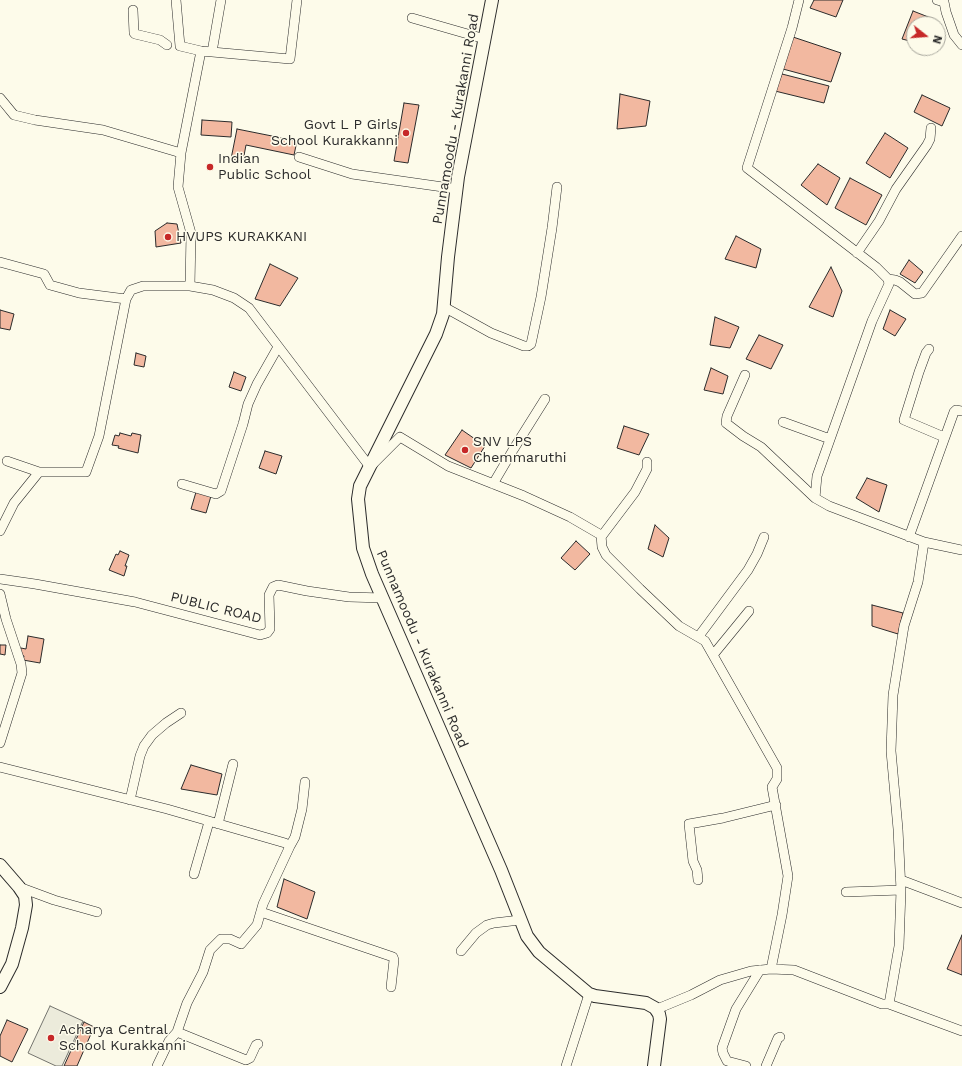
<!DOCTYPE html>
<html>
<head>
<meta charset="utf-8">
<style>
  body { margin:0 }
  #map { position:relative; width:962px; height:1066px; overflow:hidden; background:#fdfbea; font-family:"Work Sans",sans-serif }
  canvas { display:block }
  .north { position:absolute; left:906px; top:16px; width:40px; height:40px; box-sizing:border-box; background:#fdfbea; border:1px solid #a9a89e; border-radius:50%; rotate:107deg; font-size:11px; font-weight:700; line-height:16px; text-align:center; color:#2b2b2b }
  .north::after { content:''; display:block; margin:auto; width:14px; height:18px; background:#c62828; clip-path:polygon(50% 0,100% 100%,50% 72%,0 100%) }
</style>
</head>
<body>
<div id="map">
<canvas width="962" height="1066"></canvas>
<div class="north">N</div>
</div>
<script>
const c = document.querySelector('canvas').getContext('2d');
c.lineJoin = 'round';
function fillPath(path, color) {
  c.fillStyle = color;
  c.fill(path, 'evenodd');
}
function shape(rows) {
  const path = new Path2D();
  for (const r of rows) {
    path.moveTo(r[0], r[1]);
    for (let i = 2; i < r.length; i += 2) path.lineTo(r[i], r[i + 1]);
  }
  return path;
}
function trace(path, color, width, dash) {
  c.strokeStyle = color;
  c.lineWidth = width;
  c.lineCap = dash ? 'butt' : 'round';
  c.setLineDash(dash || []);
  c.stroke(path);
}
function drawText(font, color, halo, rows, align = 'center') {
  c.font = font + ' "Work Sans",sans-serif';
  c.lineWidth = 3;
  c.setLineDash([]);
  c.textBaseline = 'middle';
  c.strokeStyle = halo;
  c.fillStyle = color;
  for (const [text, x, y, turn = 0] of rows) {
    c.save();
    c.translate(x, y);
    c.rotate((+turn || 0) * Math.PI / 180);
    c.textAlign = isNaN(turn) ? turn : align;
    if (halo) c.strokeText(text, 0, 0);
    c.fillText(text, 0, 0);
    c.restore();
  }
}
const green = shape([
  [50,1006,83,1021,62,1066,56,1066,28,1053,50,1006]
]);
const building = shape([
  [814,0,843,0,836,17,810,8,814,0],
  [913,11,936,20,934,24,914,24,914,42,902,39,913,11],
  [793,37,841,53,831,82,783,69,793,37],
  [782,74,829,86,824,103,775,91,782,74],
  [620,94,650,101,646,126,617,129,620,94],
  [922,95,950,108,942,126,914,112,922,95],
  [404,103,419,105,408,163,394,161,404,103],
  [202,120,232,122,231,137,201,135,202,120],
  [237,129,297,141,294,155,246,145,243,161,231,159,237,129],
  [885,133,908,148,890,178,866,163,885,133],
  [818,164,840,178,827,205,801,185,818,164],
  [850,178,882,195,866,225,835,208,850,178],
  [167,223,177,224,181,243,156,247,155,231,167,223],
  [736,236,761,249,756,268,725,259,736,236],
  [909,260,923,272,915,283,900,274,909,260],
  [270,264,298,278,280,306,255,299,270,264],
  [831,267,842,291,833,317,809,307,831,267],
  [0,310,14,314,10,330,0,328,0,310],
  [890,310,906,319,895,336,883,329,890,310],
  [715,317,739,327,730,348,710,345,715,317],
  [759,335,783,345,771,369,746,359,759,335],
  [136,353,146,356,144,367,134,365,136,353],
  [711,368,728,376,723,394,704,390,711,368],
  [234,372,246,377,241,391,229,387,234,372],
  [624,426,649,434,639,455,617,448,624,426],
  [462,430,485,446,471,468,445,455,462,430],
  [120,433,131,436,132,433,141,435,138,453,118,448,119,446,112,445,115,435,119,436,120,433],
  [265,451,282,456,276,474,259,468,265,451],
  [867,478,887,485,879,512,856,498,867,478],
  [196,492,211,496,206,513,191,509,196,492],
  [655,525,669,538,663,557,648,549,655,525],
  [576,541,590,554,575,570,561,558,576,541],
  [120,551,129,555,125,566,127,566,124,576,109,570,116,554,118,555,120,551],
  [872,605,903,613,898,634,872,626,872,605],
  [28,636,44,639,40,663,23,660,24,656,19,655,21,648,26,649,28,636],
  [0,645,6,645,5,655,0,654,0,645],
  [191,765,222,774,217,795,181,789,191,765],
  [284,879,315,892,307,919,277,907,284,879],
  [962,935,962,975,947,969,962,935],
  [7,1020,28,1029,12,1062,0,1056,0,1036,7,1020],
  [84,1022,94,1027,77,1066,64,1066,84,1022]
]);
const minor = shape([
  [176,0,180,46,201,51],
  [297,0,290,59,201,51,181,153,178,187,191,233,190,286,213,290,234,298,249,308,370,467,400,437,448,466,524,496,570,517,601,535,602,547,606,555,640,589,679,626,705,641,777,768,777,779,772,787,788,876,782,915,771,969,794,970,882,1004,889,1004,962,1031],
  [799,0,792,28,747,168,876,267,888,279,889,284,872,321,817,476,815,498,829,506,924,542,962,550],
  [937,0,944,2,946,12,954,35,962,45],
  [133,10,134,33,135,34,160,40,167,45],
  [412,18,485,39],
  [212,52,221,0],
  [0,98,14,115,35,120,103,130,181,153],
  [299,157,352,174,457,189],
  [857,253,879,221,896,189,927,145,930,139,931,128],
  [0,262,44,274,50,285,79,293,126,299],
  [888,279,895,280,900,282,915,294,922,293,962,236],
  [444,307,491,333,524,346,528,346,531,344,541,297,552,228,557,187],
  [929,349,926,353,919,372,904,420,944,437],
  [745,375,727,416,726,423,743,436,761,447,815,498],
  [783,422,830,439],
  [7,461,39,472],
  [182,484,216,494,221,491,243,424,248,404,257,384,278,347],
  [493,484,513,450,545,399],
  [0,531,14,503,39,472,86,472,99,436,126,299,131,290,143,286,190,286],
  [601,537,635,492,647,469,647,462],
  [909,537,954,412,956,410,962,411],
  [0,579,35,584,135,602,260,635,267,633,270,629,269,595,273,587,278,585,307,591,349,597,383,598],
  [0,594,6,619,21,664,22,673,0,743],
  [699,636,748,570,757,554,764,537],
  [713,655,749,611],
  [0,767,167,809,285,843,290,846,263,904,257,925,241,944,230,939,221,939,210,950,203,972,187,1003,177,1032,169,1041,157,1066],
  [130,800,140,756,144,746,152,735,166,723,181,713],
  [218,824,233,764],
  [290,846,295,837,302,809,305,782],
  [194,874,209,822],
  [698,880,697,870,693,861,689,824,723,818,776,805],
  [901,880,962,903],
  [19,887,54,900,97,912],
  [846,892,901,890],
  [261,912,393,957,394,960,391,987],
  [461,951,476,933,487,925,494,923,520,920],
  [889,1004,899,946,901,890,898,829,891,751,893,695,904,626,918,582,924,542],
  [657,1009,691,995,720,980,751,971,771,969],
  [177,1032,246,1060,250,1058,256,1045,258,1044],
  [566,1066,589,994],
  [746,1066,727,1061,723,1053,722,1048,736,1009,760,970],
  [766,1066,778,1038,780,1037]
]);
const secondary = shape([
  [492,0,458,177,448,257,443,314,436,334,360,486,358,499,363,548,372,574,501,870,527,936,539,952,589,994,595,996,646,1003,655,1008,659,1014,660,1019,654,1066],
  [0,865,19,887,25,896,26,905,22,928,12,964,0,987]
]);
const markers = [
  [406,133,4,"#c62828"],
  [210,167,4,"#c62828"],
  [168,237,4,"#c62828"],
  [465,450,4,"#c62828"],
  [51,1038,4,"#c62828"]
];
const streetNames = [
  ["Punnamoodu - Kurakanni Road",456,119,-80],
  ["PUBLIC ROAD",216,608,14],
  ["Punnamoodu - Kurakanni Road",422,649,67]
];
const poiNames = [
  ["Govt L P Girls",398,125,"right"],
  ["School Kurakkanni",398,141,"right"],
  ["Indian",218,159],
  ["Public School",218,175],
  ["HVUPS KURAKKANI",176,237],
  ["SNV LPS",473,442],
  ["Chemmaruthi",473,458],
  ["Acharya Central",59,1030],
  ["School Kurakkanni",59,1046]
];
fillPath(green, '#ecebdb');
trace(green, '#74746e', 1);
fillPath(building, '#f2b8a0');
trace(building, '#2b2b2b', 1);
trace(minor, '#2b2b2b', 10);
trace(secondary, '#2b2b2b', 14);
trace(minor, '#fdfbea', 9);
trace(secondary, '#fdfbea', 12);
for (const [x, y, r, color] of markers) {
  const dot = new Path2D();
  dot.arc(x, y, r, 0, 2 * Math.PI);
  c.fillStyle = color;
  c.fill(dot);
  trace(dot, '#fdfbea', 1.5);
}
drawText('14px', '#2b2b2b', '#fdfbea', streetNames);
drawText('14px', '#2b2b2b', '#fdfbea', poiNames, 'left');
</script>
</body>
</html>
